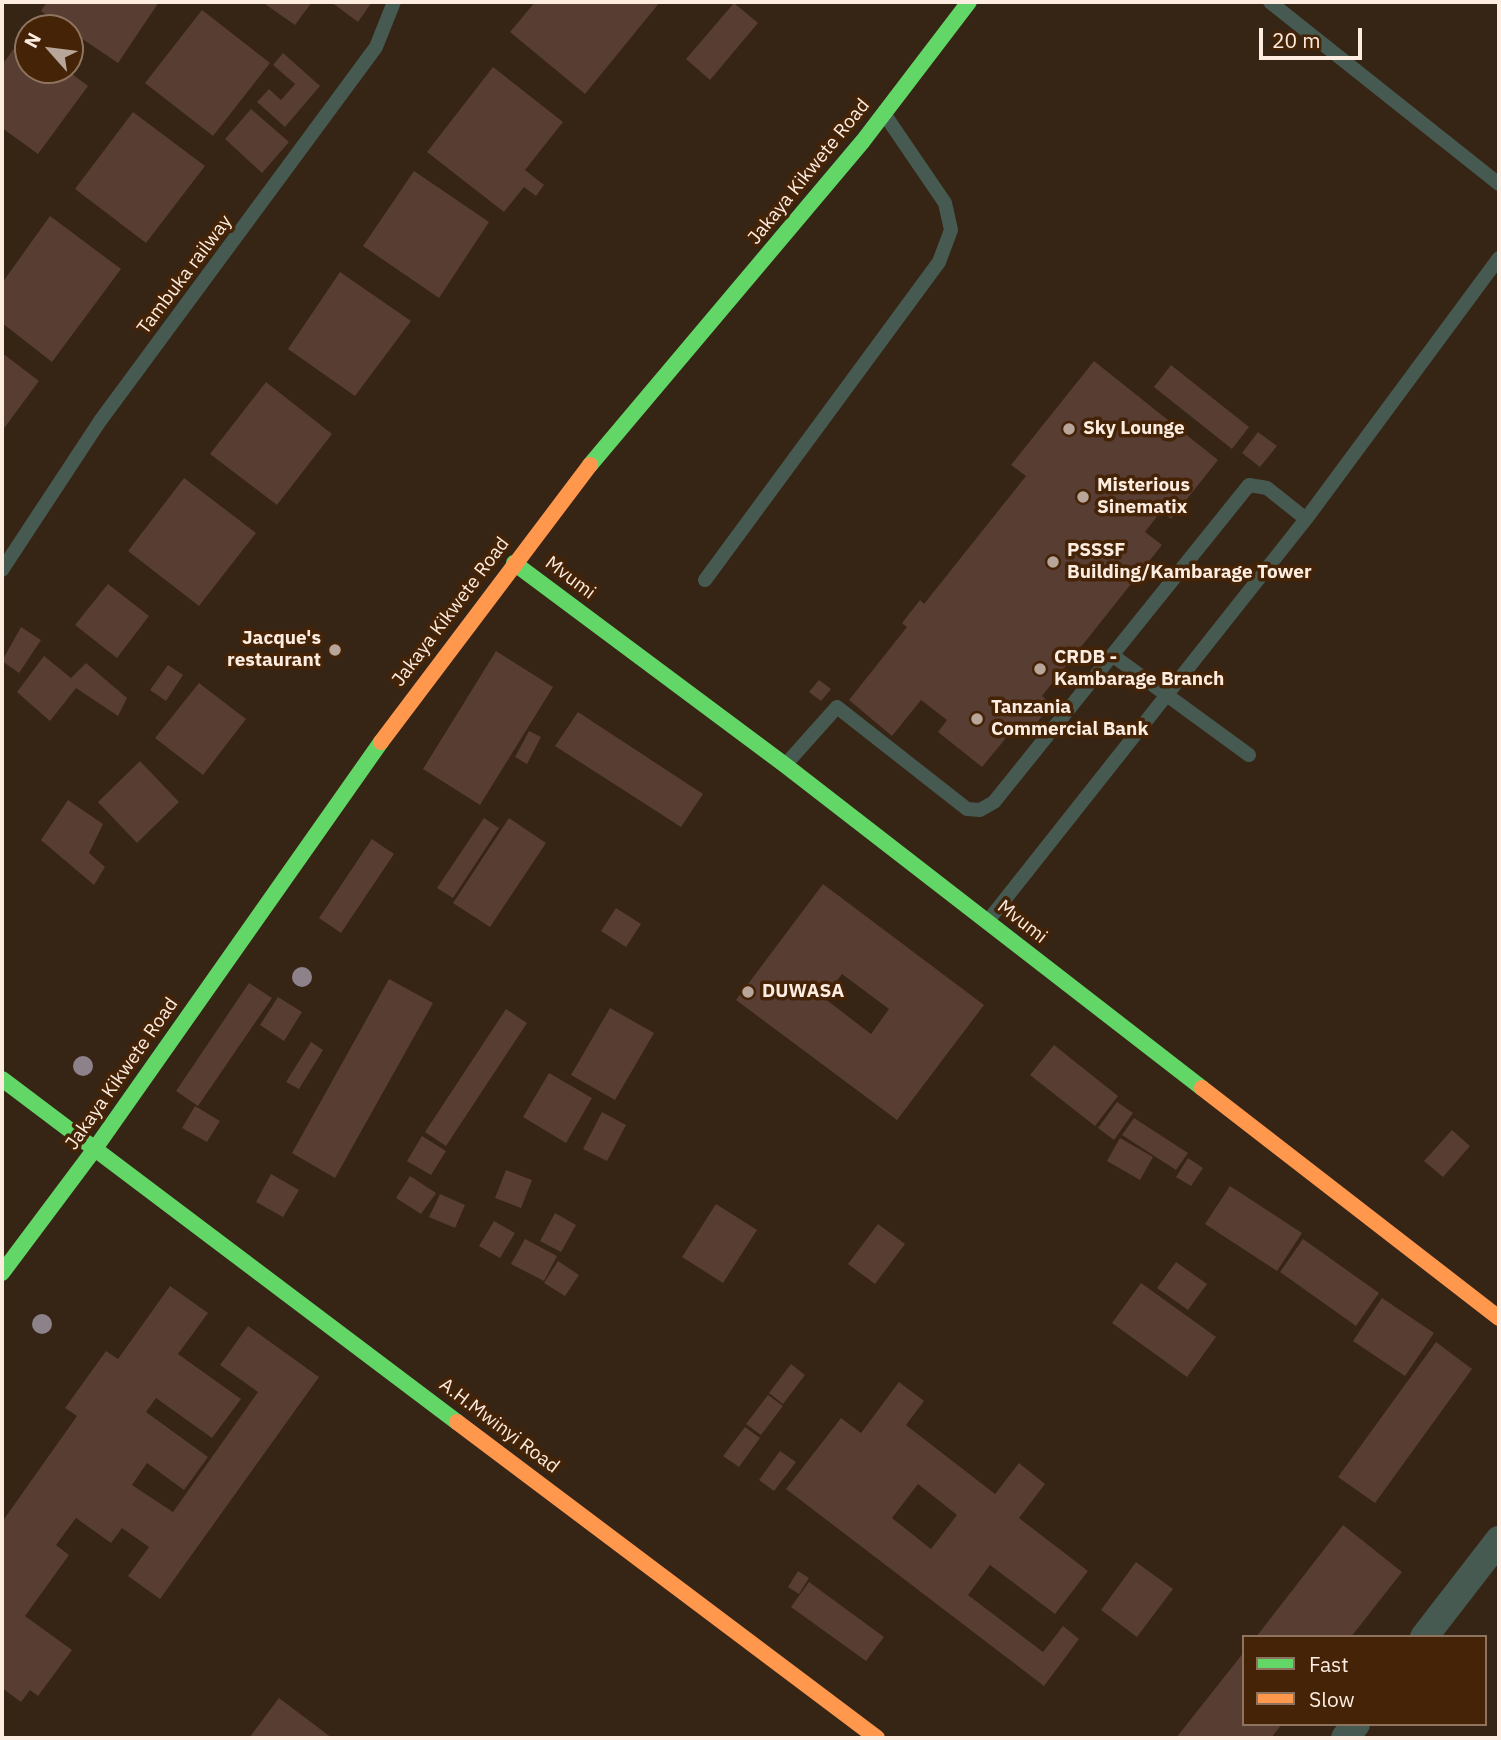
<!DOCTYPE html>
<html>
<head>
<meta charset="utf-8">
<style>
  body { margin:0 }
  #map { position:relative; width:1501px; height:1740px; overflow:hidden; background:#362415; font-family:"IBM Plex Sans",sans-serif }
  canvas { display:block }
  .frame { position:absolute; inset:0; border:4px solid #fdece0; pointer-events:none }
  .legend { position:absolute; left:1242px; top:1635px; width:245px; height:91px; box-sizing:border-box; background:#442307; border:2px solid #8e735e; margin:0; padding:9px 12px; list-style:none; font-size:21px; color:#fdece0 }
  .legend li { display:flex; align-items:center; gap:14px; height:35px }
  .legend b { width:35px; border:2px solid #8e735e }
  .north { position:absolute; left:14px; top:14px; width:70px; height:70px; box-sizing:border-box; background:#442307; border:2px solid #8e735e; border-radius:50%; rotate:298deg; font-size:19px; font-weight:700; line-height:28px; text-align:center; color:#fdece0 }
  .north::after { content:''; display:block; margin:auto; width:24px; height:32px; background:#b7a699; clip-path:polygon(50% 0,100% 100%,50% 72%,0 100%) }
  .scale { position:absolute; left:1259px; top:28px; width:103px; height:32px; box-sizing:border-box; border:4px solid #fdece0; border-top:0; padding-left:9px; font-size:21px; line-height:24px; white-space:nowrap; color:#fdece0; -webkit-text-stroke:5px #442307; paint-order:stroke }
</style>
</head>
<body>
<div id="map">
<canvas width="1501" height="1740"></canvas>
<div class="frame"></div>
<ul class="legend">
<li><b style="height:9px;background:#63d668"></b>Fast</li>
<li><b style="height:9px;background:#ff974d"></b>Slow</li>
</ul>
<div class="north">N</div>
<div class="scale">20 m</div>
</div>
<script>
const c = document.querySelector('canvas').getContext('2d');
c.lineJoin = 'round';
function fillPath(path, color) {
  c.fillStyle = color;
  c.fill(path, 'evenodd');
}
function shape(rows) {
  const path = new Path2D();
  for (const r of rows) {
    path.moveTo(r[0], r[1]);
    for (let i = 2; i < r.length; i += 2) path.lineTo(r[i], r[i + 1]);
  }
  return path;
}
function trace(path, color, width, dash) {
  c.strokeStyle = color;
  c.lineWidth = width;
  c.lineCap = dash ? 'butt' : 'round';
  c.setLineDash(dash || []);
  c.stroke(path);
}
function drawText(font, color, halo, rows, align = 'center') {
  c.font = font + ' "IBM Plex Sans",sans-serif';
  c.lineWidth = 7;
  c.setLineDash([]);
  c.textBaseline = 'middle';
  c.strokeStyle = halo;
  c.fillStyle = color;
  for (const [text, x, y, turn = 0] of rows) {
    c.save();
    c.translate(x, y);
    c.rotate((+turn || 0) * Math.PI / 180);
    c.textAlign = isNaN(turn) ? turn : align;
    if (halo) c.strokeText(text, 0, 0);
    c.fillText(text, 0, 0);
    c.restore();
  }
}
const building = shape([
  [47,2,159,2,118,63,41,11],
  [262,2,312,2,295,25],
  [331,2,372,2,358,22],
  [535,2,660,2,585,94,510,32],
  [734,3,758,23,710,80,686,59],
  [202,10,270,63,213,136,145,83],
  [22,37,28,41,28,70,67,70,88,86,38,154,2,128,2,65],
  [283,53,320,86,285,127,257,102,269,89,281,100,295,84,273,65],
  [493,67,563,122,525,170,544,185,536,196,524,187,504,212,427,152],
  [251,109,289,142,262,173,225,139],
  [133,112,205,166,146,243,75,189],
  [414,171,489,222,439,298,363,246],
  [50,216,121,269,52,362,2,323,2,283],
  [340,272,411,321,355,396,288,349],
  [2,353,39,381,2,431],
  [1094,361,1218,460,1171,519,1161,511,1145,532,1162,545,1042,696,1052,704,1031,730,1020,721,982,767,938,732,947,720,921,700,892,736,849,700,907,627,902,623,920,600,924,604,1026,476,1011,465],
  [1171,365,1249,427,1232,449,1154,387],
  [266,382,332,434,277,505,210,454],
  [1258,432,1277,446,1260,467,1242,453],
  [184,478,256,533,199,606,128,551],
  [108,584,149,616,117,658,75,625],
  [21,627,41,640,19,673,2,661],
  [496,651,553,687,480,805,423,769],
  [44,656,71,678,86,663,127,698,118,716,76,688,50,721,17,692],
  [168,665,183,675,166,701,150,690],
  [819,680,831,689,821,701,809,692],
  [199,683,246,719,203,775,155,738],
  [578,712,703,794,681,827,555,746],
  [529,731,541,737,527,764,515,757],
  [140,761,179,802,137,843,98,802],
  [68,800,103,824,89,853,105,867,94,885,41,840],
  [484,818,499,828,453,898,437,888],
  [509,818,546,843,490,927,453,903],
  [372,839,394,854,341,933,319,918],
  [823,884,984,1005,897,1120,736,1000],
  [842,974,889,1009,871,1034,824,998],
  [616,908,641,924,626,947,601,931],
  [389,979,433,1003,335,1178,292,1153],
  [249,983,272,998,198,1106,176,1091],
  [278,997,302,1012,284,1041,260,1025],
  [610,1008,654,1033,615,1100,571,1075],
  [506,1009,527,1023,446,1146,425,1132],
  [311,1042,323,1050,299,1089,286,1082],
  [1054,1045,1118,1096,1095,1126,1030,1075],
  [549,1073,592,1098,566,1143,523,1117],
  [1117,1102,1133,1113,1114,1140,1098,1128],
  [195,1106,220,1121,207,1142,182,1128],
  [602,1112,626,1125,607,1161,583,1149],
  [1134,1118,1188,1153,1176,1170,1122,1135],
  [1452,1130,1470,1146,1443,1177,1424,1161],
  [422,1136,446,1151,431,1175,407,1161],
  [1120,1138,1153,1157,1140,1180,1107,1161],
  [1188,1158,1203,1168,1191,1186,1176,1177],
  [506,1170,532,1180,521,1208,495,1198],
  [271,1174,299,1190,283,1217,256,1202],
  [410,1176,436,1193,421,1214,396,1198],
  [1230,1186,1302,1233,1277,1271,1205,1224],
  [440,1194,465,1205,455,1228,429,1217],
  [716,1204,757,1230,723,1283,682,1257],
  [555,1213,576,1225,561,1252,540,1241],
  [494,1221,515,1233,500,1258,479,1246],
  [878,1224,905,1244,875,1284,848,1264],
  [525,1239,557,1256,544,1281,511,1264],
  [1303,1239,1379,1293,1356,1326,1280,1272],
  [558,1261,579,1275,565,1296,544,1283],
  [1176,1262,1207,1284,1188,1310,1157,1288],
  [1141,1283,1216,1337,1187,1377,1112,1323],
  [170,1286,208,1313,178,1354,241,1399,212,1438,156,1398,146,1412,208,1457,184,1490,147,1463,132,1485,173,1512,258,1392,220,1365,248,1326,319,1377,160,1599,128,1576,149,1547,122,1528,111,1543,76,1518,56,1545,69,1555,25,1616,72,1650,38,1696,30,1690,21,1702,2,1688,2,1522,77,1416,65,1408,106,1351,118,1359],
  [1382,1298,1434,1333,1405,1376,1353,1341],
  [1436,1342,1472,1369,1375,1503,1338,1477],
  [791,1364,805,1375,783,1404,769,1393],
  [899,1382,924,1401,906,1425,995,1494,1019,1463,1045,1484,1019,1518,1088,1571,1055,1614,990,1565,968,1595,1043,1652,1063,1626,1079,1639,1044,1686,786,1489,841,1418,861,1433],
  [918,1484,957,1515,931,1549,892,1518],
  [768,1395,783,1406,761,1435,746,1424],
  [745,1427,760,1438,739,1467,723,1456],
  [780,1451,796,1462,774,1491,759,1480],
  [1343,1525,1402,1572,1351,1637,1256,1637],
  [1136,1562,1173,1589,1137,1637,1101,1610],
  [798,1571,809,1578,799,1594,788,1587],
  [809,1582,884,1637,866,1661,791,1607],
  [1244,1652,1244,1724,1282,1724,1271,1738,1176,1738],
  [279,1698,332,1738,249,1738]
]);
const lane = shape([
  [1270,2,1499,184],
  [2,570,100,421,376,47,394,2],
  [705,580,939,262,951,230,945,203,885,115],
  [1112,655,1249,755],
  [786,764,837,707,967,809,980,810,994,802,1249,485,1267,488,1306,519],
  [987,922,1306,519,1499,258]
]);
const street = shape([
  [1424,1637,1499,1540],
  [1345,1738,1356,1724]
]);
const fast = shape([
  [590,465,863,141,969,2],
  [514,563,785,765,1202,1088],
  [2,1079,457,1422],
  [2,1273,94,1150,381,742]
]);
const slow = shape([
  [381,742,590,465],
  [1202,1088,1499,1318],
  [457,1422,877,1738]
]);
const trees = [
  [302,977],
  [83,1066],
  [42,1324]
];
const markers = [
  [1069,429,7,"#b7a699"],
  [1083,497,7,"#b7a699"],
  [1053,562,7,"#b7a699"],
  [335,650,7,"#b7a699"],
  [1040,669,7,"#b7a699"],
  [977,719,7,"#b7a699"],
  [748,992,7,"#b7a699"]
];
const streetNames = [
  ["Jakaya Kikwete Road",809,172,-51],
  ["Tambuka railway",185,275,-53],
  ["Mvumi",570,578,37],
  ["Jakaya Kikwete Road",451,612,-53],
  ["Mvumi",1022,922,38],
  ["Jakaya Kikwete Road",122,1074,-55],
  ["A.H.Mwinyi Road",499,1426,37]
];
const poiNames = [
  ["Sky Lounge",1083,429],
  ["Misterious",1097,486],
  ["Sinematix",1097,508],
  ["PSSSF",1067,551],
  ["Building/Kambarage Tower",1067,573],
  ["Jacque's",321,639,"right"],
  ["restaurant",321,661,"right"],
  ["CRDB -",1054,658],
  ["Kambarage Branch",1054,680],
  ["Tanzania",991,708],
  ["Commercial Bank",991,730],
  ["DUWASA",762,992]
];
fillPath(building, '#583d32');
trace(lane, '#475a52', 14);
trace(street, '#475a52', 28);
trace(fast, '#63d668', 16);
trace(slow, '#ff974d', 16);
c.fillStyle = '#8d818a';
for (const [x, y] of trees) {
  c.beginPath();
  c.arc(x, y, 10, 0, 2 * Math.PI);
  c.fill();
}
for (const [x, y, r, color] of markers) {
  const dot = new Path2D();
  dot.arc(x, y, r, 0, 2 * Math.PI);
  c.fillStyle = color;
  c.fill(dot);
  trace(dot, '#442307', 2.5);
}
drawText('19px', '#fdece0', '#442307', streetNames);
drawText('bold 19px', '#fdece0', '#442307', poiNames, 'left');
</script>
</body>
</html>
